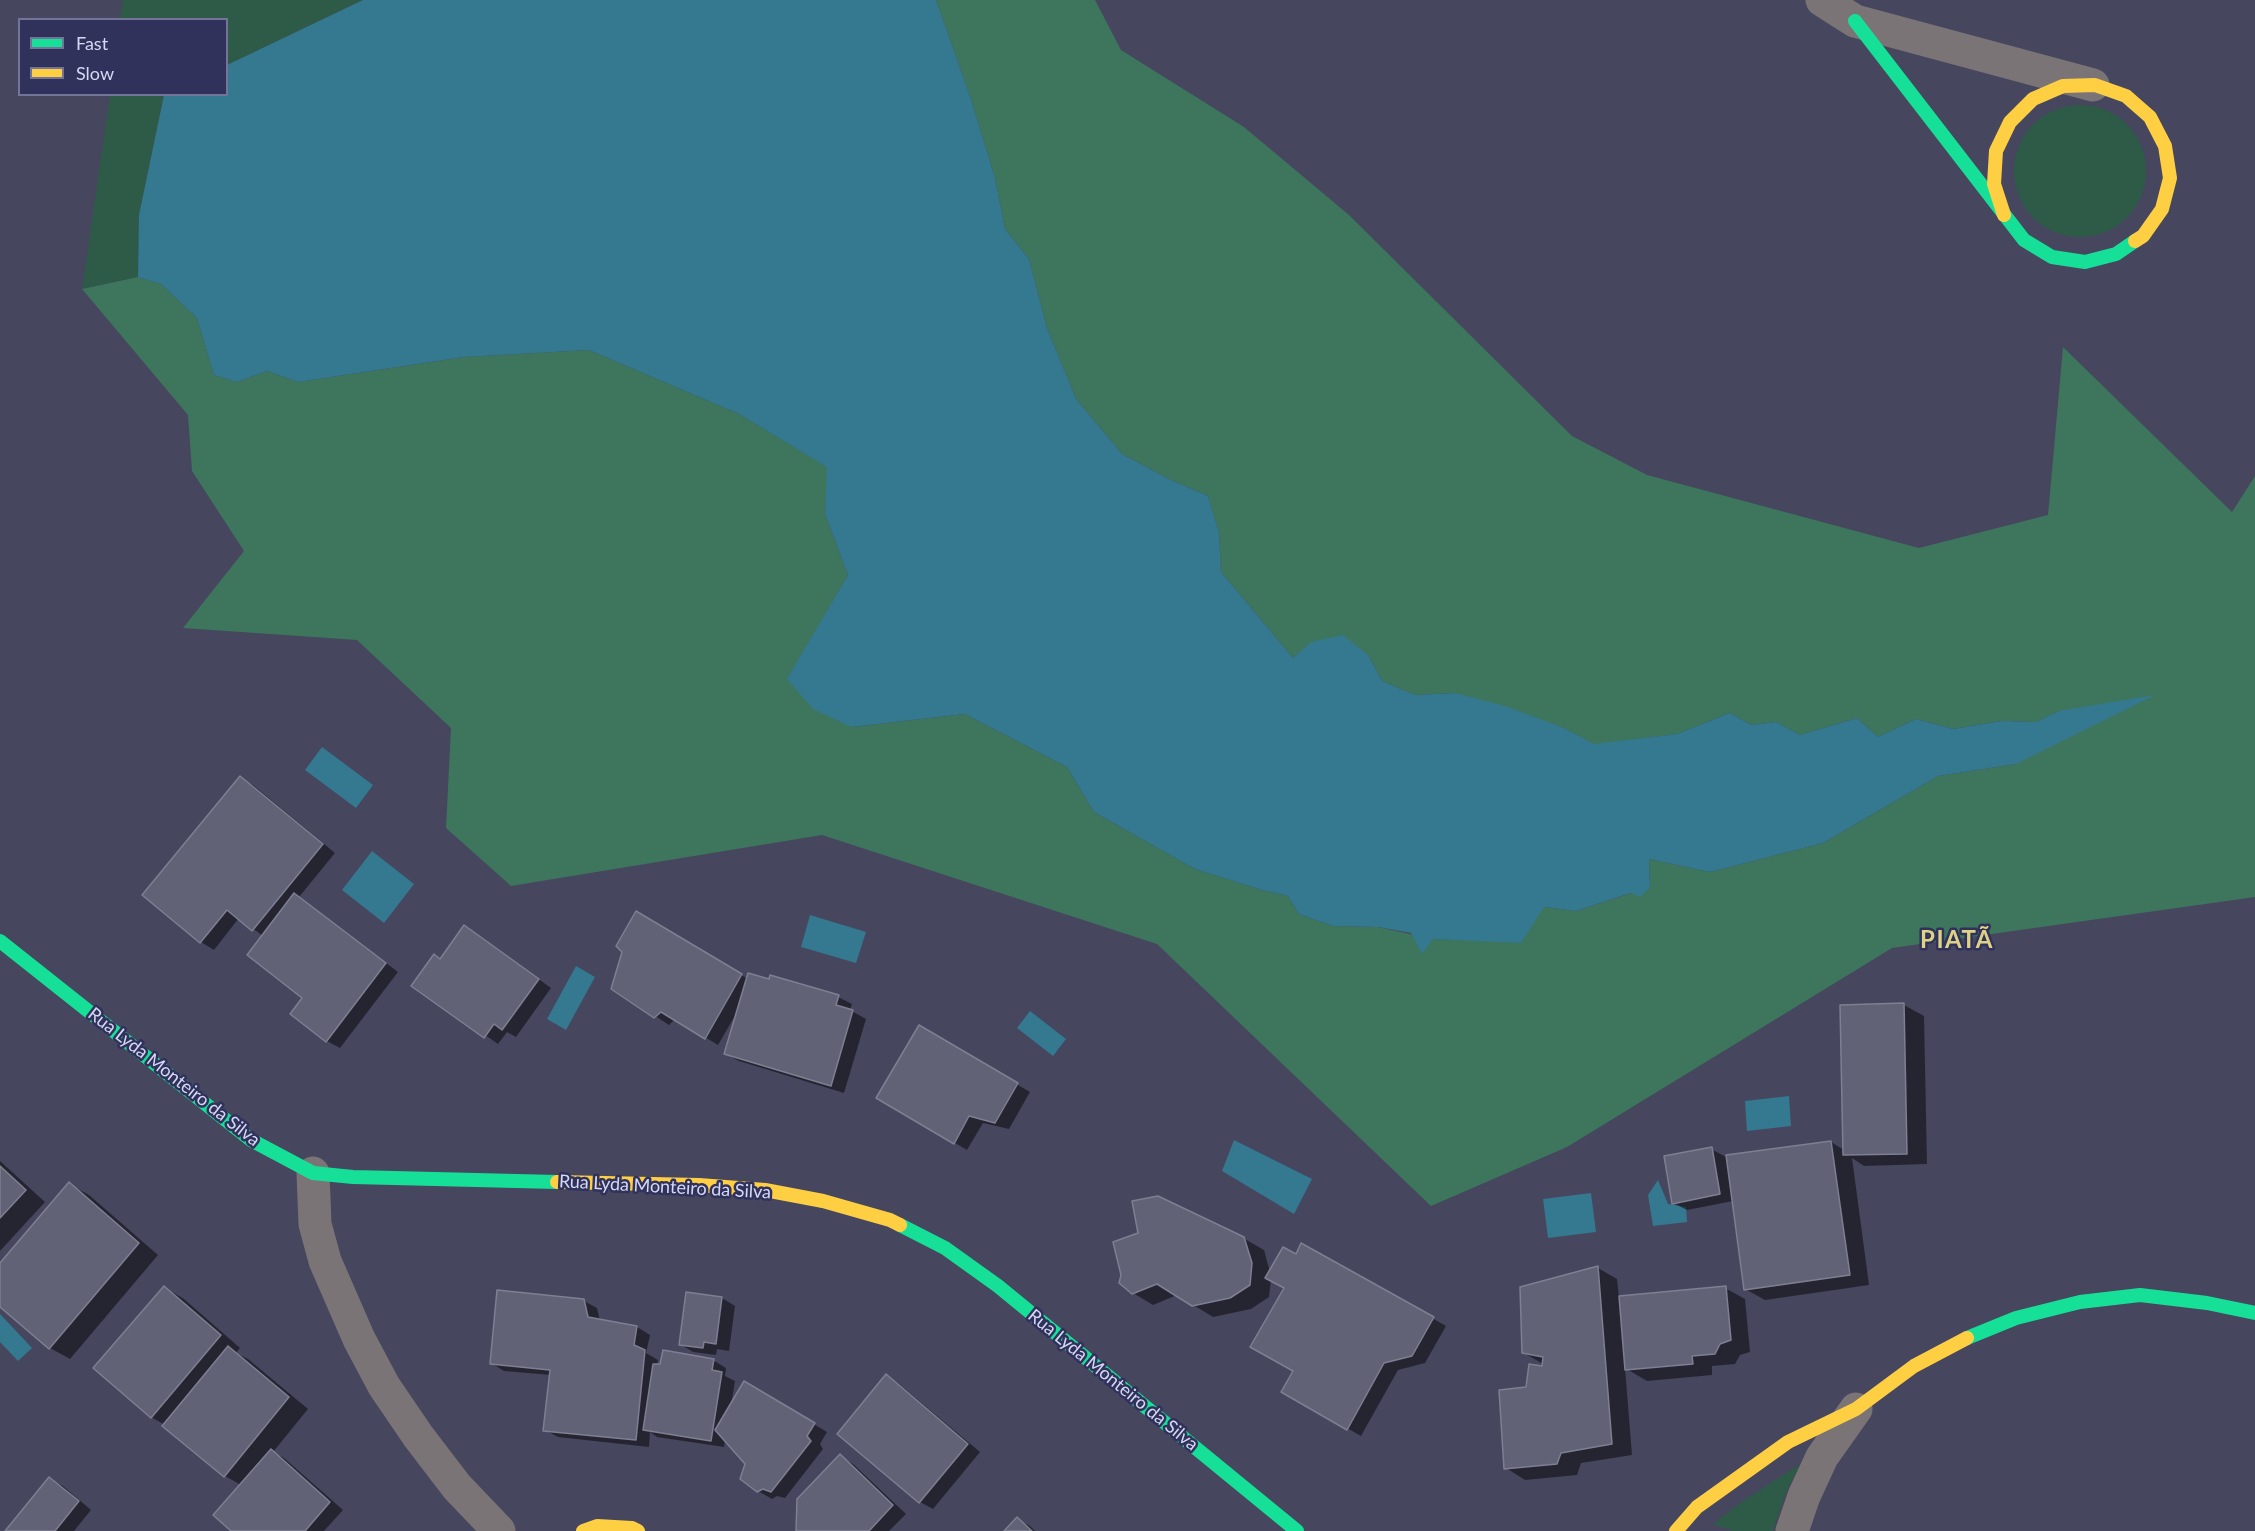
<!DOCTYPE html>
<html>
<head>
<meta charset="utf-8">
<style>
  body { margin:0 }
  #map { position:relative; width:2255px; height:1531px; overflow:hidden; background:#46465e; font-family:Lato,sans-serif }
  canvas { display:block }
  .legend { position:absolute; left:18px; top:18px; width:210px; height:78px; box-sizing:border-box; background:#31325c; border:2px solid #737498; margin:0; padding:8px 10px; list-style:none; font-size:18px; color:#d5d8f2 }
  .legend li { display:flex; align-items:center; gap:12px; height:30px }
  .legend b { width:30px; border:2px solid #737498 }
</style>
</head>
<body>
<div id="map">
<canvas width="2255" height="1531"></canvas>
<ul class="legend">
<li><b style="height:8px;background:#16e098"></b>Fast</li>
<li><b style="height:8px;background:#ffcf43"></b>Slow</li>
</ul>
</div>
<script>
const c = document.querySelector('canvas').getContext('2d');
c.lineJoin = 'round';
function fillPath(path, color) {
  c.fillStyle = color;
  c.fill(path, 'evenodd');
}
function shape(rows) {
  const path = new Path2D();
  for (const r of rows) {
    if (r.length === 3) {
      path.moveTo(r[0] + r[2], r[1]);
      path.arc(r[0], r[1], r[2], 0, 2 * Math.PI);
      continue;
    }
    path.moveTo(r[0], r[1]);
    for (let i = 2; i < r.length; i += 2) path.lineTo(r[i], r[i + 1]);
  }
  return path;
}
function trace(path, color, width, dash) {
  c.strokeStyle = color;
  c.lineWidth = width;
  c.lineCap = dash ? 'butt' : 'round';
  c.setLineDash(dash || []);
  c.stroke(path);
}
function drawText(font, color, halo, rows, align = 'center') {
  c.font = font + ' Lato,sans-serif';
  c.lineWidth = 5;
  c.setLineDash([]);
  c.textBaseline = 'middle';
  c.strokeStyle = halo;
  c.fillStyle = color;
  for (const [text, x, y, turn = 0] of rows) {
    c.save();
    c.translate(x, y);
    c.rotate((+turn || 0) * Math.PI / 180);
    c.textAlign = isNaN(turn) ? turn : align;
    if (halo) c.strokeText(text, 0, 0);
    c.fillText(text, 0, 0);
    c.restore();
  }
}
const green = shape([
  [123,0,363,0,227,65,226,20,120,20],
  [110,95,164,95,139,215,138,277,82,289],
  [2080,171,66],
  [1800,1464,1784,1497,1773,1531,1733,1531,1713,1524,1743,1501]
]);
const forest = shape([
  [936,0,1095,0,1121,50,1244,127,1349,215,1572,436,1647,475,1919,548,2048,515,2063,347,2232,512,2255,476,2255,897,1892,948,1567,1147,1431,1206,1157,944,822,835,511,886,446,828,451,728,357,640,183,628,244,551,192,471,188,415,82,289,138,277,161,284,197,318,214,375,237,382,267,371,298,382,464,357,589,350,739,414,828,467,825,514,848,575,788,679,851,727,965,714,1067,767,1094,812,1195,869,1262,890,1288,896,1299,914,1333,926,1378,927,1433,939,1473,940,1544,907,1576,911,1650,887,1649,859,1710,872,1823,843,1938,776,2016,764,2059,711,2036,722,2002,721,1953,729,1916,719,1878,737,1857,718,1800,735,1776,722,1751,725,1730,713,1677,734,1594,745,1564,728,1455,693,1415,695,1382,681,1368,655,1311,643,1293,658,1221,572,1219,532,1208,496,1171,480,1122,454,1076,399,1047,328,1029,259,1005,229,995,178,970,96]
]);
const water = shape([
  [363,0,936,0,970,96,995,178,1005,229,1029,259,1047,328,1076,399,1122,454,1171,480,1208,496,1219,532,1221,572,1293,658,1311,642,1343,635,1368,655,1382,681,1415,695,1455,693,1505,706,1564,728,1594,744,1677,734,1730,713,1751,725,1776,722,1800,735,1857,718,1878,737,1916,719,1953,729,2002,721,2036,722,2059,711,2155,695,2016,764,1938,776,1823,843,1710,872,1649,859,1650,887,1640,897,1631,893,1576,911,1544,907,1521,943,1433,939,1422,954,1411,933,1378,927,1333,926,1299,914,1288,896,1262,890,1195,869,1094,812,1067,767,965,714,851,727,813,709,787,679,848,575,825,514,827,467,739,414,589,350,464,357,298,382,267,371,237,382,214,375,197,318,161,284,138,277,139,215,164,95,226,94,227,65],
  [322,747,373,785,356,808,305,770],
  [372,851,414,884,384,923,342,890],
  [810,915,866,932,856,963,801,947],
  [576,966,595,977,566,1030,547,1019],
  [1030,1011,1066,1039,1053,1056,1017,1028],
  [1789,1096,1791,1126,1747,1131,1745,1101],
  [1234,1140,1312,1179,1294,1214,1222,1171],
  [1658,1180,1668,1204,1686,1207,1687,1222,1653,1226,1648,1195],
  [1591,1193,1596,1232,1548,1238,1543,1199],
  [0,1314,32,1348,18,1361,0,1342]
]);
const shadow = shape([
  [240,778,253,785,335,853,299,897,398,972,340,1048,327,1041,305,998,263,936,239,918,214,950,201,942,144,895],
  [637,914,748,979,838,997,852,1004,850,1010,866,1019,844,1093,739,1061,726,1054,736,1014,718,1045,675,1019,669,1025,613,988],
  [477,935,551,988,516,1037,507,1032,498,1044,413,985,434,956,441,960],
  [1904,1005,1924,1016,1927,1164,1864,1166,1852,1158,1869,1285,1765,1300,1745,1289,1733,1201,1687,1210,1673,1203,1711,1149,1728,1158,1831,1142,1844,1150],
  [919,1027,1030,1092,1009,1129,983,1123,967,1150,878,1098],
  [0,1161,45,1202,0,1251],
  [69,1184,89,1195,158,1255,70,1359,50,1348,0,1305,0,1265],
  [1243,1238,1264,1250,1270,1272,1296,1256,1302,1245,1446,1326,1425,1363,1398,1370,1361,1436,1283,1392,1295,1370,1286,1288,1271,1279,1269,1297,1251,1309,1213,1317,1177,1295,1153,1305,1133,1293],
  [1598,1268,1617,1279,1619,1298,1725,1288,1745,1299,1750,1352,1740,1355,1735,1364,1712,1366,1712,1375,1647,1381,1625,1368,1632,1455,1581,1463,1577,1475,1525,1480,1506,1468,1527,1389,1543,1367,1543,1364,1524,1353],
  [164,1287,184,1299,240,1348,236,1353,248,1359,308,1409,273,1452,284,1458,343,1510,324,1531,233,1531,241,1485,225,1476,165,1425,151,1417],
  [687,1294,722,1298,735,1306,729,1351,717,1349,716,1355,693,1352,680,1344],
  [584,1301,597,1308,600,1321,637,1327,650,1335,646,1353,658,1360,657,1365,713,1360,726,1368,725,1376,735,1381,731,1406,745,1383,827,1432,820,1444,823,1449,785,1498,777,1496,772,1499,758,1491,747,1464,725,1440,724,1447,657,1437,650,1432,649,1447,558,1437,545,1430,551,1375,504,1371,491,1363],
  [886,1376,899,1384,980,1452,933,1509,920,1502,839,1434],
  [840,1456,853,1464,906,1514,889,1531,798,1531],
  [50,1479,63,1486,91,1510,74,1531,7,1531],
  [1017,1519,1030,1526,1035,1531,1006,1531]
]);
const building = shape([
  [240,776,323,844,252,931,227,910,200,943,142,895,240,776],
  [294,893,386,963,326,1042,290,1014,302,998,247,955,294,893],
  [636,911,742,974,705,1039,661,1012,654,1018,611,989,622,952,616,946,636,911],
  [464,925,539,979,502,1030,494,1024,484,1038,411,986,434,954,440,959,464,925],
  [748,973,769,979,770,975,839,995,836,1005,853,1010,831,1086,724,1054,748,973],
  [1904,1003,1907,1154,1843,1155,1840,1005,1904,1003],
  [919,1025,1018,1083,995,1123,969,1116,954,1144,876,1098,919,1025],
  [1831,1141,1850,1275,1744,1290,1726,1155,1831,1141],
  [1712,1147,1720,1194,1672,1204,1664,1156,1712,1147],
  [0,1166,26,1190,0,1218,0,1166],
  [69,1182,139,1243,49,1349,0,1307,0,1263,69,1182],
  [1158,1196,1244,1237,1252,1263,1250,1285,1230,1298,1192,1306,1157,1284,1132,1294,1119,1283,1121,1275,1113,1242,1138,1233,1132,1201,1158,1196],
  [1301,1243,1434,1317,1412,1356,1384,1363,1347,1430,1281,1392,1293,1371,1250,1347,1284,1288,1265,1278,1283,1247,1296,1254,1301,1243],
  [1598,1266,1612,1444,1561,1453,1557,1464,1504,1469,1499,1390,1526,1387,1529,1364,1542,1366,1543,1357,1522,1353,1520,1287,1598,1266],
  [164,1286,221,1335,151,1418,93,1368,164,1286],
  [1726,1286,1731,1340,1720,1344,1715,1354,1692,1356,1693,1364,1625,1370,1619,1296,1726,1286],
  [497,1290,584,1299,588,1317,637,1326,634,1345,645,1350,636,1440,543,1431,550,1370,490,1364,497,1290],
  [686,1292,722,1297,716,1344,704,1342,703,1348,679,1345,686,1292],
  [228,1346,289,1397,224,1477,162,1426,228,1346],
  [663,1350,714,1359,712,1370,722,1372,711,1441,643,1430,653,1364,660,1364,663,1350],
  [886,1374,968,1444,919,1503,837,1434,886,1374],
  [744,1381,815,1423,807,1436,811,1441,771,1492,763,1489,757,1492,740,1479,745,1464,715,1430,744,1381],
  [271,1449,330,1502,305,1531,231,1531,213,1515,271,1449],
  [840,1454,893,1505,869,1531,796,1531,797,1499,840,1454],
  [49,1477,79,1501,55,1531,5,1531,49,1477],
  [1017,1517,1032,1531,1004,1531,1017,1517]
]);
const street = shape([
  [1822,0,1855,21,2093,85],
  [313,1173,315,1224,325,1261,359,1339,384,1386,418,1436,457,1487,499,1531],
  [1792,1531,1804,1496,1822,1457,1856,1409]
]);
const fast = shape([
  [1855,21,2024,240,2052,257,2085,262,2116,254,2135,241],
  [0,941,251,1140,313,1173,353,1177,557,1182],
  [900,1225,945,1248,998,1286,1297,1531],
  [1967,1338,2016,1318,2080,1302,2140,1295,2207,1303,2255,1313]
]);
const slow = shape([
  [2004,215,1994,184,1996,151,2010,122,2033,99,2063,86,2095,85,2126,96,2150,117,2165,146,2170,178,2162,209,2143,236,2135,241],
  [557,1182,699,1185,765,1190,823,1201,890,1220,900,1225],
  [583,1531,597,1526,632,1528,638,1531],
  [1676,1531,1697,1507,1788,1442,1856,1409,1914,1366,1967,1338]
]);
const streetNames = [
  ["Rua Lyda Monteiro da Silva",174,1077,38],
  ["Rua Lyda Monteiro da Silva",665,1187,3],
  ["Rua Lyda Monteiro da Silva",1113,1380,39]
];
const districtNames = [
  ["PIATÃ",1957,940]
];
fillPath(green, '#2e5b48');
fillPath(forest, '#3e755d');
fillPath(water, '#347990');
fillPath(shadow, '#0007');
fillPath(building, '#616276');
trace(building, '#7f7f93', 1.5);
trace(street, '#7b7476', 33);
trace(fast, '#16e098', 14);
trace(slow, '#ffcf43', 14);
drawText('18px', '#d5d8f2', '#31325c', streetNames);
c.letterSpacing = '1.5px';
drawText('bold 24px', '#ded384', '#31325c', districtNames);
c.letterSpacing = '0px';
</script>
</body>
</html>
